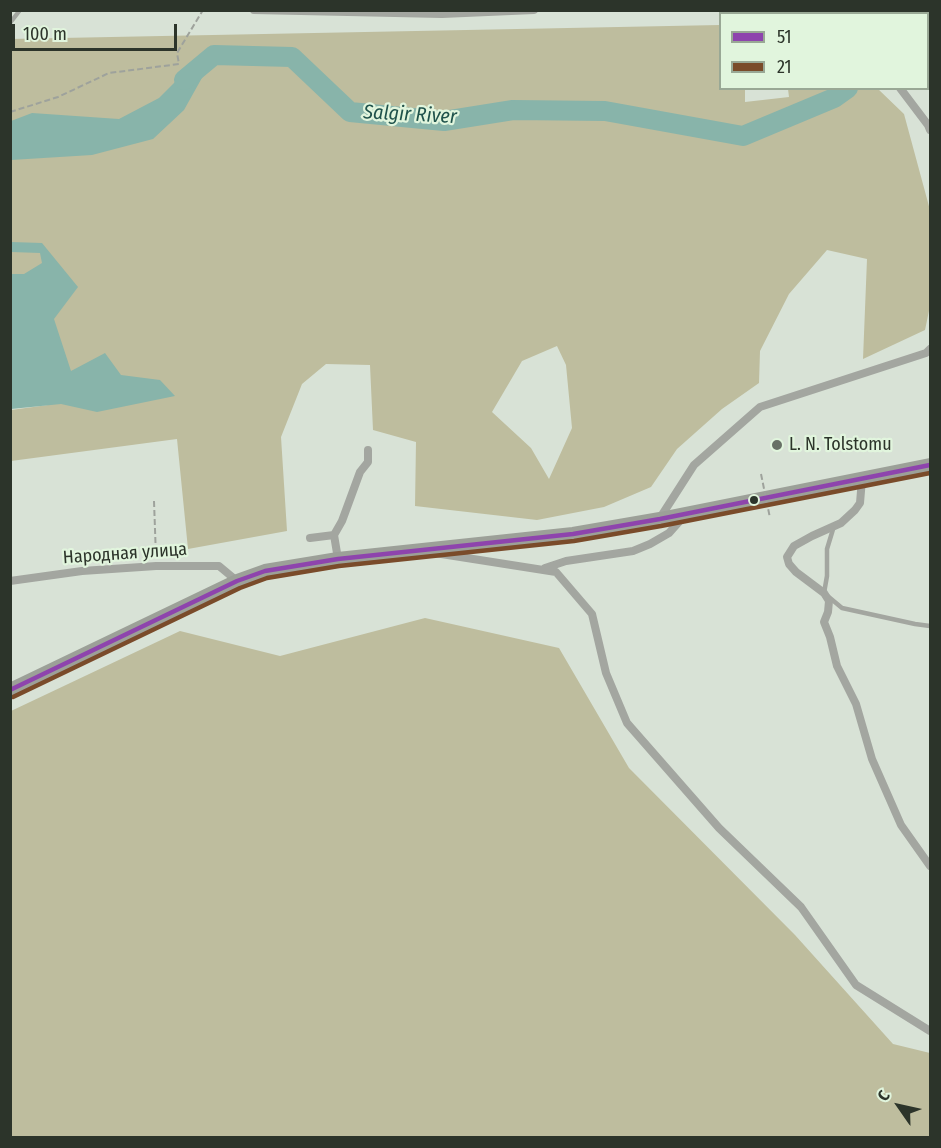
<!DOCTYPE html>
<html>
<head>
<meta charset="utf-8">
<style>
  body { margin:0 }
  #map { position:relative; width:941px; height:1148px; overflow:hidden; background:#d8e2d6; font-family:"Fira Sans Condensed",sans-serif }
  canvas { display:block }
  .frame { position:absolute; inset:0; border:12px solid #2c342a; pointer-events:none }
  .legend { position:absolute; left:719px; top:12px; width:210px; height:78px; box-sizing:border-box; background:#e1f5dd; border:2px solid #99a895; margin:0; padding:8px 10px; list-style:none; font-size:18px; color:#2c342a }
  .legend li { display:flex; align-items:center; gap:12px; height:30px }
  .legend b { width:30px; border:2px solid #99a895 }
  .north { position:absolute; left:869px; top:1076px; width:60px; height:60px; -webkit-text-stroke:4px #e1f5dd; paint-order:stroke; rotate:304deg; font-size:16px; font-weight:700; line-height:24px; text-align:center; color:#2c342a }
  .north::after { content:''; display:block; margin:auto; width:21px; height:27px; background:#2c342a; clip-path:polygon(50% 0,100% 100%,50% 72%,0 100%) }
  .scale { position:absolute; left:12px; top:24px; width:165px; height:27px; box-sizing:border-box; border:3px solid #2c342a; border-top:0; padding-left:8px; font-size:18px; line-height:21px; white-space:nowrap; color:#2c342a; -webkit-text-stroke:4px #e1f5dd; paint-order:stroke }
</style>
</head>
<body>
<div id="map">
<canvas width="941" height="1148"></canvas>
<div class="frame"></div>
<ul class="legend">
<li><b style="height:8px;background:#8e44ad"></b>51</li>
<li><b style="height:8px;background:#7a4b2a"></b>21</li>
</ul>
<div class="north">С</div>
<div class="scale">100 m</div>
</div>
<script>
const c = document.querySelector('canvas').getContext('2d');
c.lineJoin = 'round';
function fillPath(path, color) {
  c.fillStyle = color;
  c.fill(path, 'evenodd');
}
function shape(rows) {
  const path = new Path2D();
  for (const r of rows) {
    path.moveTo(r[0], r[1]);
    for (let i = 2; i < r.length; i += 2) path.lineTo(r[i], r[i + 1]);
  }
  return path;
}
function trace(path, color, width, dash) {
  c.strokeStyle = color;
  c.lineWidth = width;
  c.lineCap = dash ? 'butt' : 'round';
  c.setLineDash(dash || []);
  c.stroke(path);
}
function drawText(font, color, halo, rows, align = 'center') {
  c.font = font + ' "Fira Sans Condensed",sans-serif';
  c.lineWidth = 4.5;
  c.setLineDash([]);
  c.textBaseline = 'middle';
  c.strokeStyle = halo;
  c.fillStyle = color;
  for (const [text, x, y, turn = 0] of rows) {
    c.save();
    c.translate(x, y);
    c.rotate((+turn || 0) * Math.PI / 180);
    c.textAlign = isNaN(turn) ? turn : align;
    if (halo) c.strokeText(text, 0, 0);
    c.fillText(text, 0, 0);
    c.restore();
  }
}
const forest = shape([
  [720,25,720,88,745,89,745,102,789,97,788,89,878,89,904,114,930,210,930,306,925,330,863,359,867,259,827,250,789,294,760,351,759,383,722,409,677,449,651,487,604,507,537,520,415,506,416,442,373,430,370,365,326,364,302,384,281,437,287,531,188,549,177,439,11,461,11,410,48,405,11,328,10,39],
  [557,346,566,365,572,428,549,479,531,448,492,412,522,361],
  [425,618,559,648,629,768,795,935,893,1044,930,1053,930,1137,11,1137,11,711,180,631,280,656]
]);
const water = shape([
  [196,61,208,67,184,110,153,139,92,155,11,160,11,121,32,113,119,119,159,98],
  [11,242,42,243,78,287,54,319,71,371,105,353,121,375,160,380,175,396,97,412,61,404,11,409,11,274,24,274,42,263,40,253,11,252]
]);
const river = shape([
  [928,39,930,37],
  [184,80,214,55,292,57,350,112,444,121,513,110,605,111,743,136,834,98,848,88]
]);
const path = shape([
  [10,112,58,97,109,73,179,64,177,53,203,10],
  [154,501,156,557]
]);
const lane = shape([
  [898,14,904,10],
  [10,23,20,10],
  [928,74,930,72],
  [834,526,827,549,827,576,824,593,842,608,915,624,930,626]
]);
const street = shape([
  [254,10,442,14,534,10],
  [780,10,792,14],
  [900,88,928,125,930,130],
  [862,479,860,503,855,510,841,523,812,536,794,546,787,557,789,564,796,572,824,593,829,601,828,612,824,622,830,637,837,666,856,704,872,759,901,825,930,866],
  [660,518,694,465,760,407,926,353,930,349],
  [310,538,334,535],
  [435,553,556,572,592,614,606,673,627,723,719,828,801,907,856,985,930,1031],
  [338,559,334,535,342,521,360,472,368,462,368,450],
  [545,568,566,561,633,551,650,544,669,533,685,515],
  [10,581,82,571,156,566,219,566,237,581]
]);
const primary = shape([
  [10,690,237,581,265,571,338,559,573,534,660,519,930,465]
]);
const pathBridge = shape([
  [761,474,770,518]
]);
const bus1 = shape([
  [10,690,237,581,265,571,338,559,573,534,660,519,930,465]
]);
const bus2 = shape([
  [13,697,240,588,267,578,339,566,574,541,661,526,930,473]
]);
const markers = [
  [777,445,6,"#687166"],
  [754,500,5,"#2c342a"]
];
const poiNames = [
  ["L. N. Tolstomu",789,445]
];
const streetNames = [
  ["Народная улица",125,554,-4]
];
const waterNames = [
  ["Salgir River",410,115,3]
];
fillPath(forest, '#bebd9e');
fillPath(water, '#88b4aa');
trace(river, '#88b4aa', 20);
trace(path, '#9ea29c', 2, [6, 3]);
trace(lane, '#a3a6a0', 4.5);
trace(street, '#a3a6a0', 8);
trace(primary, '#9ca098', 14);
trace(pathBridge, '#9ea29c', 2, [6, 3]);
trace(bus1, '#8e44ad', 4.5);
trace(bus2, '#7a4b2a', 4.5);
for (const [x, y, r, color] of markers) {
  const dot = new Path2D();
  dot.arc(x, y, r, 0, 2 * Math.PI);
  c.fillStyle = color;
  c.fill(dot);
  trace(dot, '#e1f5dd', 2);
}
drawText('18px', '#2c342a', '#e1f5dd', poiNames, 'left');
drawText('18px', '#2c342a', '#e1f5dd', streetNames);
drawText('italic 20px', '#1f524b', '#e1f5dd', waterNames);
</script>
</body>
</html>
